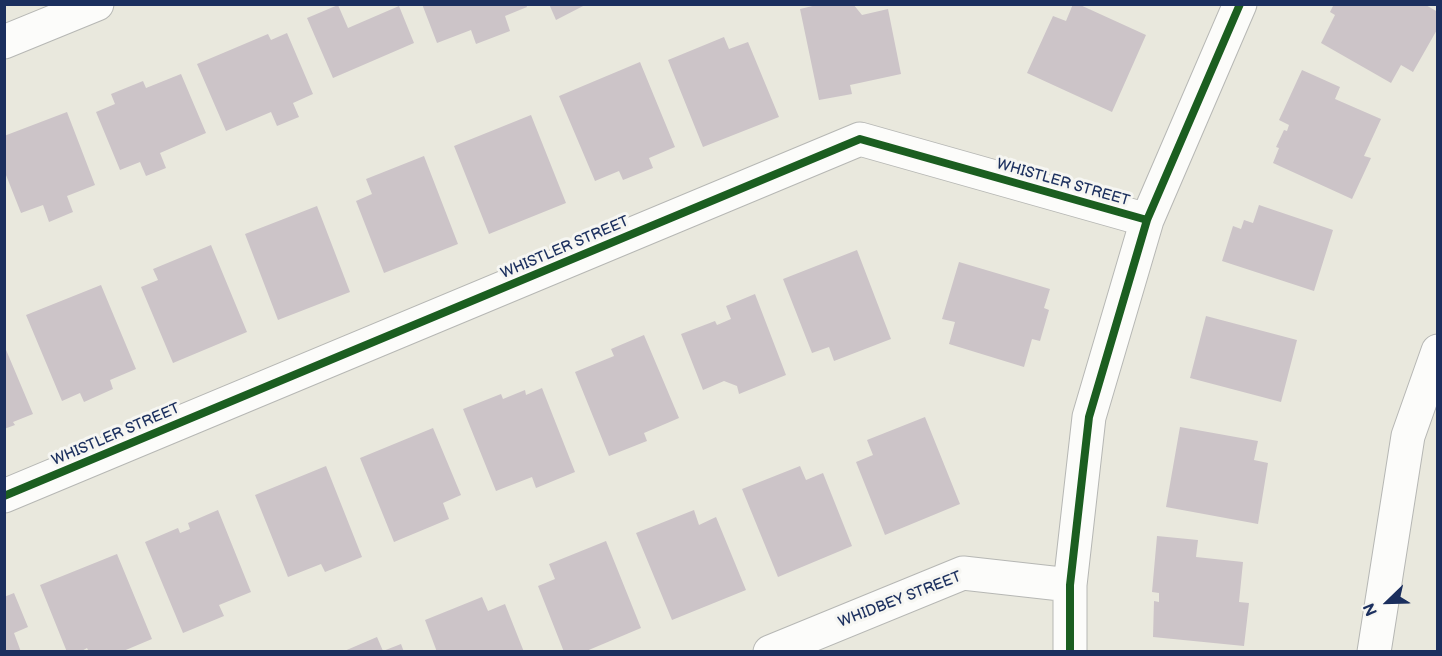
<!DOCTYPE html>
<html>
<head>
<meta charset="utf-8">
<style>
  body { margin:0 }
  #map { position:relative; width:1442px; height:656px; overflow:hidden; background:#e9e8dd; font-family:"Balsamiq Sans",sans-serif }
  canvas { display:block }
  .frame { position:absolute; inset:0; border:6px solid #1b2f5e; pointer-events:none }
  .north { position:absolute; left:1358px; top:572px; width:60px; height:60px; -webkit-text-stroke:4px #f6f6f2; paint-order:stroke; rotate:247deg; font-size:16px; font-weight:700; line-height:24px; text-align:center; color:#1b2f5e }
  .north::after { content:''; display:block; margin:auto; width:21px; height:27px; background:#1b2f5e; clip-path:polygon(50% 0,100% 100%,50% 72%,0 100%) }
</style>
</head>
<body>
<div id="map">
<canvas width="1442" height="656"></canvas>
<div class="frame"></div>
<div class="north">N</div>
</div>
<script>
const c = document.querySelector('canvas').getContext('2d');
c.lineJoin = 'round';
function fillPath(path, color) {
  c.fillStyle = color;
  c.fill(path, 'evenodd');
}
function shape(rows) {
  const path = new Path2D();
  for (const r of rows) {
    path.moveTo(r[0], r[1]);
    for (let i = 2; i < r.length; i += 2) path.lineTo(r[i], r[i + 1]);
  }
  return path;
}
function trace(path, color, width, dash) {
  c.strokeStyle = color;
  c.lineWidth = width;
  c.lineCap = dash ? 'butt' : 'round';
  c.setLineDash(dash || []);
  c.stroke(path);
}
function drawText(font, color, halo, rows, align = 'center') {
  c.font = font + ' "Balsamiq Sans",sans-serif';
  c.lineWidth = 6;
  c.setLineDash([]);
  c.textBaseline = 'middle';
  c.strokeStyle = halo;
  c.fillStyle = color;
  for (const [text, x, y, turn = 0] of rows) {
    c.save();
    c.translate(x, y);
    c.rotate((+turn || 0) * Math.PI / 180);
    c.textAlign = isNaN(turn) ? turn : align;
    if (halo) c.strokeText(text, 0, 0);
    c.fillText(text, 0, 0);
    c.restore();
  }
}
const building = shape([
  [422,4,526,4,527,7,505,16,510,31,476,44,471,30,437,43],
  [549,4,587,4,556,20],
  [821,4,853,4,862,15,888,9,901,74,850,85,852,94,819,100,800,9],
  [1073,4,1078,4,1146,35,1112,112,1027,73,1053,16,1066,21],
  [1334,4,1424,4,1438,12,1438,28,1413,72,1401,65,1391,83,1321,43,1335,15,1330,12],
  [338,5,348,28,399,6,414,43,333,78,307,18],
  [287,33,313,94,293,103,299,117,277,126,271,112,226,131,197,64,268,34,271,40],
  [724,37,729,49,748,42,779,117,703,147,668,60],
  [640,62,675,147,649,158,653,168,623,180,619,171,595,181,559,96],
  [1302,70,1340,87,1335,99,1381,119,1364,156,1371,158,1352,199,1273,163,1279,148,1276,147,1284,130,1287,131,1289,125,1279,120],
  [181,74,206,133,160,153,166,168,146,176,140,162,120,170,96,112,115,104,111,94,143,81,146,88],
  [67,112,95,185,67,196,73,212,49,222,43,205,21,213,4,170,4,136],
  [531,115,566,203,489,234,454,146],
  [424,156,458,244,384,273,356,201,372,194,366,179],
  [1259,205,1333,230,1314,291,1222,261,1233,226,1241,229,1244,220,1253,223],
  [317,206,350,292,278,320,245,234],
  [211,245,247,332,173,363,141,287,158,280,153,269],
  [857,250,891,339,834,361,829,347,812,353,783,279],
  [959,262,1050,289,1044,308,1049,310,1040,341,1032,339,1024,367,949,344,955,322,942,319],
  [101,285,136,369,110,380,113,389,84,402,80,393,62,401,26,315],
  [755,294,786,375,739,394,737,386,724,381,703,390,681,334,715,321,717,325,731,319,726,306],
  [1206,316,1297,340,1281,402,1190,378],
  [644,335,679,418,644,433,647,441,609,456,575,372,614,356,611,349],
  [4,345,33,414,13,422,15,425,4,429],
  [542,388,575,472,536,488,532,477,496,491,463,409,501,394,503,399,525,390,526,395],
  [925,417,960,504,885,535,856,462,873,455,867,440],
  [1180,427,1258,441,1254,460,1268,463,1258,524,1166,507],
  [433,428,461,495,443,503,449,519,394,542,360,458],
  [326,466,362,557,325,572,321,564,288,577,255,495],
  [800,466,806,480,823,473,852,546,778,577,742,489],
  [218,510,251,592,219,605,224,616,183,633,145,542,178,528,180,533,190,529,188,523],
  [694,510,699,525,716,517,746,590,672,620,636,533],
  [1157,536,1198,540,1196,557,1243,562,1239,602,1249,603,1244,646,1153,637,1154,601,1159,602,1159,593,1152,592],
  [606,541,641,628,584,652,564,652,538,586,555,579,549,564],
  [117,554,152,639,121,652,89,652,87,648,80,652,67,652,40,585],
  [14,593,28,627,14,633,21,652,4,652,4,597],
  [482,597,488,611,505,604,524,652,437,652,425,620],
  [377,637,383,651,401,644,404,652,342,652]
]);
const minor = shape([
  [4,42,97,4],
  [4,496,860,139,1147,220],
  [770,652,963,573,1070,585],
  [1070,652,1070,585,1089,417,1147,220,1240,4],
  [1374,652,1408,436,1438,351]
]);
const cycleway = shape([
  [4,496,860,139,1147,220],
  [1070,652,1070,585,1089,417,1147,220,1240,4]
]);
const streetNames = [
  ["WHISTLER STREET",1063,183,16],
  ["WHISTLER STREET",565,248,-23],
  ["WHISTLER STREET",116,435,-23],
  ["WHIDBEY STREET",900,600,-21]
];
fillPath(building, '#ccc4c8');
trace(minor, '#b6b7b4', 35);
trace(minor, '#fcfcfa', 33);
trace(cycleway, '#1b5e20', 8);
drawText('15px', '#1b2f5e', '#f6f6f2', streetNames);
</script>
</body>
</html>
